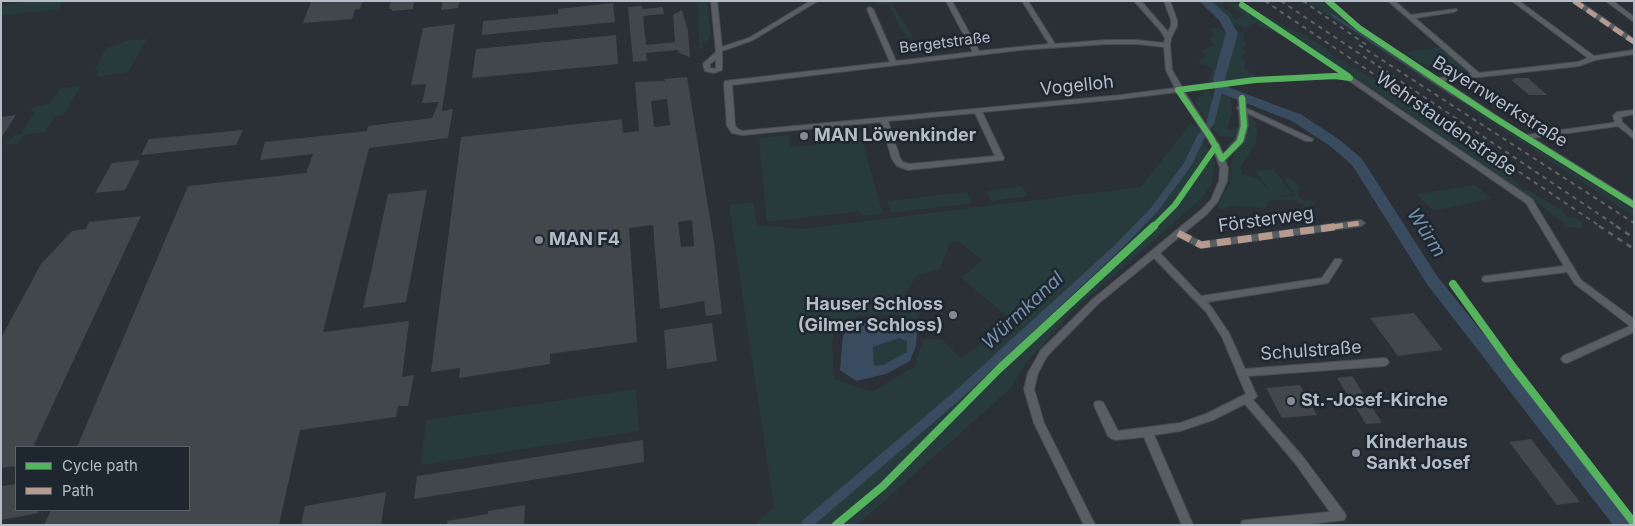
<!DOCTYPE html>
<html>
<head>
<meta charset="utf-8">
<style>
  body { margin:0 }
  #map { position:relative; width:1635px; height:526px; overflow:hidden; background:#2a3036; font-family:Inter,sans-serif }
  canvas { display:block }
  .frame { position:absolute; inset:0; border:2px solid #b4bcc7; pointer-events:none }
  .legend { position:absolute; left:15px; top:446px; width:175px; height:65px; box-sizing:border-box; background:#1e2630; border:1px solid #5a626c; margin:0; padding:6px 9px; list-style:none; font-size:15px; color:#b4bcc7 }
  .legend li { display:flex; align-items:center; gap:10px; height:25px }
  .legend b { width:25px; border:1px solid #5a626c }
</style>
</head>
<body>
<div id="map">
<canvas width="1635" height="526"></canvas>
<div class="frame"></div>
<ul class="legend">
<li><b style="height:6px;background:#56b35d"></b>Cycle path</li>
<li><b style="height:6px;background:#b69a8f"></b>Path</li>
</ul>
</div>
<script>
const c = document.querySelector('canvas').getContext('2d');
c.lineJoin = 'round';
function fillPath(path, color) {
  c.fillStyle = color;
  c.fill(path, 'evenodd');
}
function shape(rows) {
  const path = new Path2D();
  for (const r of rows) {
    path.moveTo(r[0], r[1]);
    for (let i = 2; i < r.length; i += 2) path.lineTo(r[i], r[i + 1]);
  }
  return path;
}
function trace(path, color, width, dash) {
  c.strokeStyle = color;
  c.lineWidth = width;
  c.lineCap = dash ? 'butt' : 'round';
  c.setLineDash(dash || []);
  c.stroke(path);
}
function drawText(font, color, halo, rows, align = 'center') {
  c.font = font + ' Inter,sans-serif';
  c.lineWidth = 5;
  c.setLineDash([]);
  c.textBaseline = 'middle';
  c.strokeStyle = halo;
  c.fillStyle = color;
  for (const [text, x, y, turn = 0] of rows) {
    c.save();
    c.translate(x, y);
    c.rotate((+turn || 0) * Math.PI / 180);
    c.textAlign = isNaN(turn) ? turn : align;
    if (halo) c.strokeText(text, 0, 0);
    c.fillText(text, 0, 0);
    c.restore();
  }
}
const green = shape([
  [32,1,62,1,59,9,1,16,1,6],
  [698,1,707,1,711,35,707,41,702,42,703,48,699,49],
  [877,1,890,1,914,38,907,38,903,30,901,30,889,4,878,5],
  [1210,1,1225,2,1220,5,1231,13,1232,17,1235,20,1245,15,1226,4,1235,4,1256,16,1259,14,1257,11,1307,37,1325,48,1336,59,1343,60,1349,66,1355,68,1381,84,1405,104,1413,107,1429,117,1430,124,1440,125,1451,139,1471,148,1484,161,1493,163,1517,182,1520,187,1529,190,1563,211,1567,217,1575,217,1582,222,1581,228,1569,227,1523,192,1346,71,1337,66,1327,64,1315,56,1317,52,1293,36,1281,36,1269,29,1259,27,1257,22,1246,28,1219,19,1217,17,1224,15],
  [1306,1,1323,1,1330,6,1368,39,1447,92,1634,210,1634,216],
  [1217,28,1229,33,1234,30,1244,33,1243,41,1247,45,1243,48,1246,53,1241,56,1245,63,1244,69,1256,75,1255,77,1247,77,1240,81,1222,80,1215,83,1209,81,1213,69,1200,63,1199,60,1205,58,1202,50,1216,46,1211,43,1210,38,1214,35,1210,29],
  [147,39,128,72,96,77,99,69,95,69,106,48,130,40],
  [1442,47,1460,62,1464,68,1463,73,1440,74,1404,52],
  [78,86,80,87,63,115,55,116,45,132,24,135,18,143,3,145,11,140,14,135,20,135,35,112,31,111,34,107,51,103,61,88],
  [1235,89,1241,93,1237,99,1230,98,1232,114,1227,128,1230,130,1240,126,1249,131,1250,128,1244,116,1246,114,1249,115,1257,123,1256,143,1240,168,1243,175,1256,177,1270,191,1255,171,1273,169,1292,194,1275,197,1296,196,1285,180,1287,177,1295,182,1300,190,1296,193,1303,201,1309,200,1314,202,1315,204,1306,206,1293,200,1269,201,1265,208,1232,206,1220,210,1218,205,1230,182,1228,175,1232,171,1230,165,1235,152,1225,146,1234,140,1233,137,1219,136,1213,129,1214,122,1207,120,1195,103,1199,96,1205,96,1201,91,1212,91,1209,94,1214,99,1216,95,1224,92,1230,93],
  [1191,123,1200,131,1215,163,1212,184,1201,199,1073,311,1026,363,1010,389,857,525,754,525,774,507,729,205,753,202,757,225,801,229,1141,187],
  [958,241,982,260,961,278,1014,322,961,358,941,339,923,339,915,366,872,392,834,379,832,344,835,329,859,315,900,314,912,322,921,311,904,297,916,276,940,269,950,243],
  [858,126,883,214,862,216,860,211,767,222,759,138,789,135,791,147,841,142,838,128],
  [1474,185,1492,198,1434,211,1417,194],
  [1022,186,1027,196,991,201,986,191],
  [967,192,972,203,891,213,887,201],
  [899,338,907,341,907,352,883,365,874,367,873,347],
  [636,389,639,431,421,465,426,420]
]);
const water = shape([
  [923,319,927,326,917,331,916,345,910,361,886,374,856,381,840,370,843,336,851,324,885,320,909,326],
  [899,338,907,341,907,352,883,365,874,366,873,347]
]);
const stream = shape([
  [1332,15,1454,96]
]);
const canal = shape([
  [1216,86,1222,86,1223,88,1214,124,1205,137,1191,166,1157,212,1121,249,963,397,814,525,801,525,802,521,955,391,1115,245,1151,208,1184,163,1197,136,1206,124,1216,86]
]);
const river = shape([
  [1199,1,1211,1,1228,16,1238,33,1225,79,1225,86,1302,115,1340,140,1362,159,1437,276,1632,519,1634,525,1613,525,1427,284,1352,165,1330,146,1292,121,1215,91,1213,79,1226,33,1219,20,1199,1]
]);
const building = shape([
  [362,1,360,9,355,9,352,19,303,23,311,2],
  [391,1,414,1,413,9,392,11,392,9,389,9],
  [443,1,460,1,458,8,441,10],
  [613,3,615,22,482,35,483,21,558,14,558,9],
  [642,6,642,9,663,7,664,14,643,16,646,45,675,42,673,15,682,10,688,31,690,57,679,53,678,50,646,53,647,61,633,62,628,7],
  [455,24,442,111,453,109,448,138,369,148,323,332,409,321,402,377,414,375,408,406,398,406,396,417,300,430,279,525,44,525,51,510,189,510,189,447,77,447,188,186,306,173,313,154,260,160,265,142,367,131,368,126,432,118,439,102,422,103,426,84,411,85,423,28],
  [616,35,618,64,472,78,476,49],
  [687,77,714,243,722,314,706,316,704,301,660,309,653,225,629,228,637,342,550,354,550,364,459,378,460,368,431,372,461,137,622,119,623,133,639,131,635,82,665,81,664,79],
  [667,99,670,125,654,127,651,101],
  [692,220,694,246,681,247,678,222],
  [1514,78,1528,78,1547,95,1529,95,1511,80,1515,79],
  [16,115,1,138,1,117],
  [243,130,236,145,141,155,149,139],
  [140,160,125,190,95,193,112,163],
  [427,190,406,302,363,308,388,194],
  [141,216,33,447,16,447,16,466,1,468,1,338,41,264,72,231,86,229,89,222],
  [1414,313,1443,350,1398,356,1370,318],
  [712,323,717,361,667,369,664,330],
  [1352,376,1382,423,1366,424,1337,378],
  [1300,385,1317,415,1282,418,1266,388],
  [1531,439,1580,502,1557,505,1509,442],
  [643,440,644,462,414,499,417,476],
  [16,484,16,510,38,510,38,513,1,520,1,486],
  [386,492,381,525,301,525,305,506],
  [525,505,524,525,447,525,447,521,488,514,488,511]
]);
const minor = shape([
  [711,1,717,1,722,47,749,38,810,1,818,1,753,40,722,51,722,70,714,73,705,71,703,64,716,52,711,1],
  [716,59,716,69,710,68,710,64,716,59],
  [946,1,952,1,979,51,1049,44,1022,1,1028,1,1055,44,1107,40,1137,40,1164,43,1165,38,1160,30,1134,1,1141,1,1168,32,1171,26,1171,20,1164,1,1170,1,1177,20,1177,26,1171,38,1170,45,1172,70,1182,87,1255,78,1335,74,1352,77,1532,199,1581,280,1634,319,1634,332,1569,362,1566,363,1563,362,1561,359,1563,356,1630,326,1575,284,1567,272,1486,282,1483,281,1482,279,1483,277,1486,276,1564,266,1526,203,1348,80,1335,78,1255,82,1184,91,1220,146,1223,154,1236,140,1240,126,1239,110,1237,108,1239,106,1238,98,1242,96,1246,98,1246,108,1313,139,1312,141,1306,141,1247,113,1248,126,1244,141,1225,160,1228,168,1227,181,1218,201,1207,214,1184,233,1202,242,1361,220,1365,223,1361,226,1201,248,1179,237,1160,253,1201,296,1322,278,1335,259,1341,259,1342,261,1328,283,1207,302,1212,308,1229,333,1245,369,1384,358,1387,359,1389,362,1387,365,1384,366,1248,376,1257,396,1253,400,1303,457,1344,512,1346,516,1344,520,1302,525,1241,525,1242,521,1246,520,1330,512,1295,463,1245,404,1213,420,1180,431,1154,435,1193,525,1182,525,1144,437,1116,440,1112,439,1108,436,1094,405,1095,402,1099,401,1103,402,1118,431,1180,423,1206,414,1246,394,1222,337,1206,312,1154,258,1099,303,1047,356,1038,373,1034,389,1044,423,1095,525,1084,525,1034,423,1024,389,1028,373,1041,350,1093,299,1201,210,1211,200,1219,181,1220,168,1212,146,1177,92,1121,99,982,112,1004,158,1003,160,908,170,897,166,892,159,881,122,742,135,732,133,727,126,724,83,725,81,890,62,867,9,868,8,870,7,873,9,896,61,973,52,946,1],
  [1107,44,1137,44,1164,47,1166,70,1175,88,1121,95,742,131,738,129,735,126,732,85,1020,50,1107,44],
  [975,113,995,156,909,164,903,162,900,158,888,121,975,113],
  [1325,1,1332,1,1361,27,1438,78,1472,74,1388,1,1395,1,1411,15,1456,9,1457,10,1454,12,1415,18,1479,73,1578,62,1588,58,1512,1,1519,1,1594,56,1634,50,1634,54,1595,60,1579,66,1444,81,1526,135,1612,123,1615,122,1613,116,1617,112,1634,110,1634,114,1621,117,1622,122,1634,133,1634,139,1618,126,1533,138,1634,201,1634,208,1433,82,1357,29,1325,1],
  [1571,1,1579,1,1634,39,1634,44,1571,1],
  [1606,1,1613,1,1634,17,1634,22,1606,1]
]);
const railFar1 = shape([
  [1265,1,1601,227],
  [1281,1,1618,227],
  [1303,1,1368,46],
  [1359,45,1634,223]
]);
const rail = shape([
  [1599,226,1634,249],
  [1616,226,1634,238]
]);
const quietFar1 = shape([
  [1574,1,1634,42],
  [1332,227,1361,223]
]);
const quiet = shape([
  [1178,233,1201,245,1341,226]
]);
const cyclewayFar1 = shape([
  [1328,1,1359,28,1392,50,1493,117,1634,205],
  [1242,5,1348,76],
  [1242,98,1244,126,1240,141,1222,159,1211,138,1178,90,1255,80,1335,76,1350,78],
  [1153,227,1175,205,1216,146]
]);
const cycleway = shape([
  [1453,284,1513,367,1634,523],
  [836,525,883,486,1000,368,1154,226]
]);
const markers = [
  [804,136,5,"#848b94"],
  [539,240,5,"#848b94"],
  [953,315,5,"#848b94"],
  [1291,401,5,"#848b94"],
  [1356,453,5,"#848b94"]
];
const farStreetnames = [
  ["Bergetstraße",945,43,-7]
];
const streetNames = [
  ["Vogelloh",1077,86,-6],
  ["Bayernwerkstraße",1500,102,32],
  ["Wehrstaudenstraße",1446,124,35],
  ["Försterweg",1266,220,-8],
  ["Schulstraße",1311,351,-4]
];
const poiNames = [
  ["MAN Löwenkinder",814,136],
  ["MAN F4",549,240],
  ["Hauser Schloss",943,305,"right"],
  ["(Gilmer Schloss)",943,326,"right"],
  ["St.-Josef-Kirche",1301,401],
  ["Kinderhaus",1366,443],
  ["Sankt Josef",1366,464]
];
const waterNames = [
  ["Würm",1426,233,57],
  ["Würmkanal",1023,311,-43]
];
fillPath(green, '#283b3c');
fillPath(water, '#394c5f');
trace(stream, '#394c5f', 2);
fillPath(canal, '#394c5f');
fillPath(river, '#394c5f');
fillPath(building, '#42474c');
trace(minor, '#484c51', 2);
fillPath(minor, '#595e64');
trace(railFar1, '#5e6268', 2, [4.5, 4.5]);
trace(rail, '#5e6268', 2.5, [5.5, 5.5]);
trace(quietFar1, '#b69a8f', 5, [11, 5]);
trace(quiet, '#b69a8f', 7, [14, 7]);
trace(cyclewayFar1, '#56b35d', 6);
trace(cycleway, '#56b35d', 8);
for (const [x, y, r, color] of markers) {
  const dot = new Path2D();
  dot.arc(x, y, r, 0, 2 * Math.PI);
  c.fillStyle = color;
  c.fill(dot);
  trace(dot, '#1e2630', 2);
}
drawText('15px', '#b4bcc7', '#1e2630', farStreetnames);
drawText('18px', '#b4bcc7', '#1e2630', streetNames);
drawText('bold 18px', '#b4bcc7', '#1e2630', poiNames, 'left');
drawText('italic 19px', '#768fa8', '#1e2630', waterNames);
</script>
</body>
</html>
